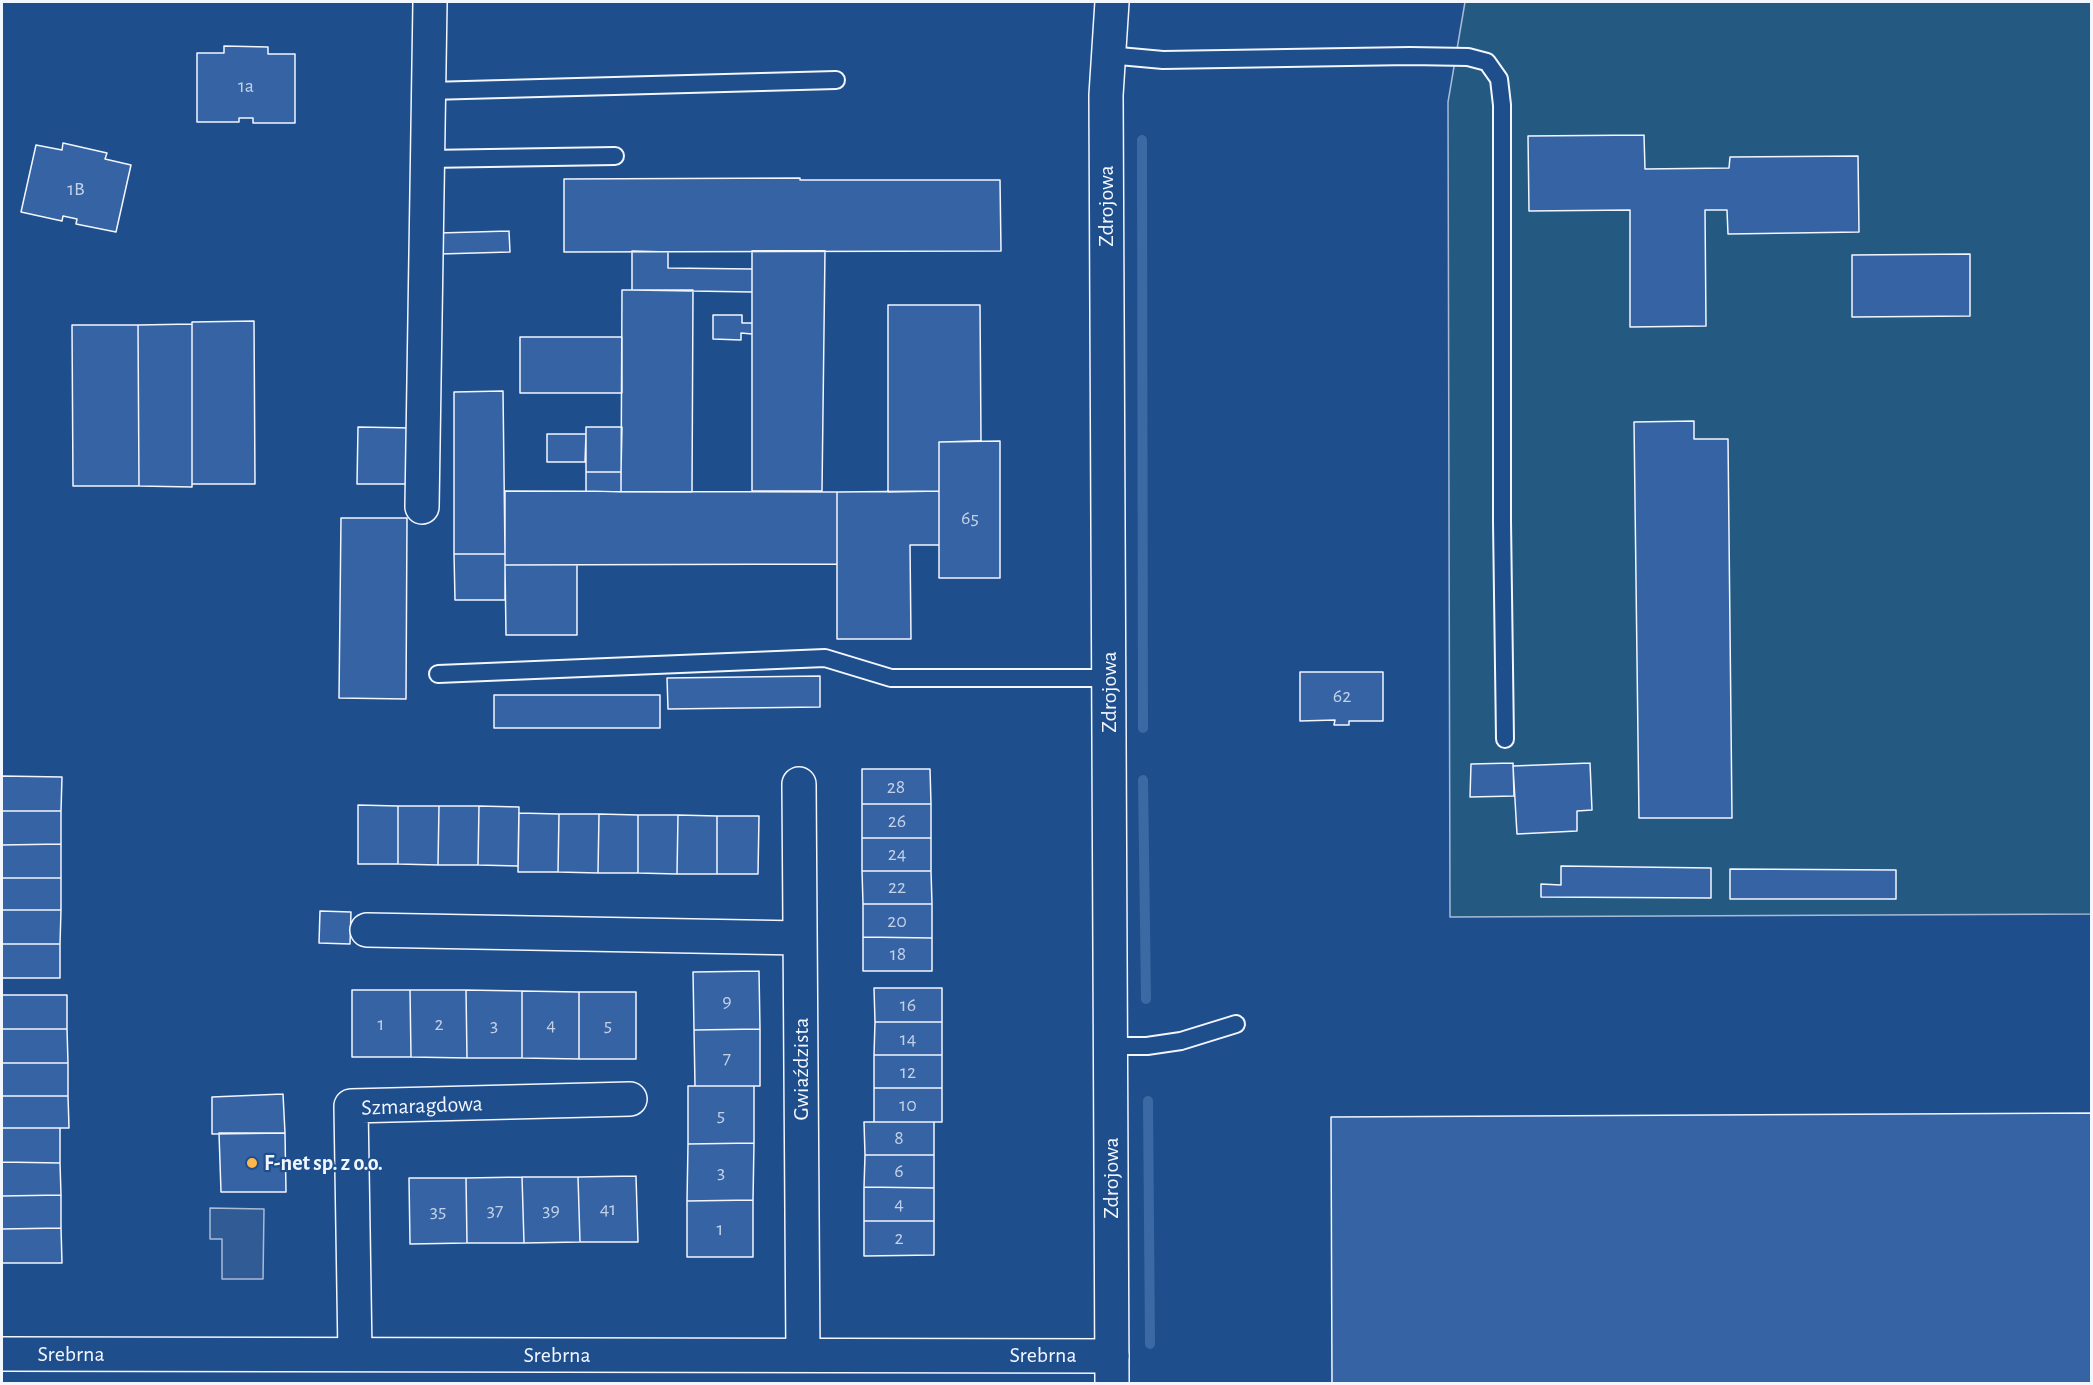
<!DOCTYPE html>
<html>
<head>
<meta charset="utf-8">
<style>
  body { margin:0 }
  #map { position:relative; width:2093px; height:1385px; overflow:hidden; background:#1f4e8c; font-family:"Alegreya Sans",sans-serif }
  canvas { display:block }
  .frame { position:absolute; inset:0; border:3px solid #f2f6ff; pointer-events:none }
</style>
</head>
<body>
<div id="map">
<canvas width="2093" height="1385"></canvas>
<div class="frame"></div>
</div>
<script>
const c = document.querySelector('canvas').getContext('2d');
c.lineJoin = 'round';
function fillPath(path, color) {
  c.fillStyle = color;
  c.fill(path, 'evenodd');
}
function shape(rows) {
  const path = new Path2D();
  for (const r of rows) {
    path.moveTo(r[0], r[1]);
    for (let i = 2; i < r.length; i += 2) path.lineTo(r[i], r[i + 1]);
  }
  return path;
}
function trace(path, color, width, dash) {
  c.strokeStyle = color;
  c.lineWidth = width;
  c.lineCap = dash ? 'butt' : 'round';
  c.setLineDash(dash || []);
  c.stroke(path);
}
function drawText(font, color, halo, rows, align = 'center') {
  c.font = font + ' "Alegreya Sans",sans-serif';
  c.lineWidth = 4.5;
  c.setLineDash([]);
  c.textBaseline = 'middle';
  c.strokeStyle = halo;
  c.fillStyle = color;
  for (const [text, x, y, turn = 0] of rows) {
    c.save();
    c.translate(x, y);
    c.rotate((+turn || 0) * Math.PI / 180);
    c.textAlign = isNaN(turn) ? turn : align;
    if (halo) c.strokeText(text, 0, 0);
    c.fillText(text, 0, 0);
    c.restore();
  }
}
const green = shape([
  [1465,2,2091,2,2091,914,1450,917,1448,102,1465,2]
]);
const parking = shape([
  [210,1208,264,1209,263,1279,222,1279,222,1239,210,1239,210,1208]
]);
const stream = shape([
  [1142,140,1143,728],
  [1143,780,1146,999],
  [1148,1101,1150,1344]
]);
const building = shape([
  [224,46,268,47,268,54,295,54,295,123,253,123,253,118,239,118,239,122,197,122,197,53,224,53,224,46],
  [1644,135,1645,169,1729,168,1730,157,1858,156,1859,232,1728,234,1727,210,1705,210,1706,326,1630,327,1630,210,1529,211,1528,136,1644,135],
  [63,143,107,153,105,159,131,165,116,232,76,224,77,219,63,216,62,221,21,212,36,145,62,150,63,143],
  [800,178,800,180,1000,180,1001,251,564,252,564,179,800,178],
  [509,231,510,252,440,254,439,233,509,231],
  [632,251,668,252,668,268,752,269,752,292,632,290,632,251],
  [752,251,825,251,822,491,752,491,752,251],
  [1970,254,1970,316,1852,317,1852,255,1970,254],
  [622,290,693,290,692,492,621,492,622,290],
  [888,305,980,305,981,441,939,442,939,491,888,492,888,305],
  [713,315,742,315,742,323,752,323,752,334,741,333,741,340,713,339,713,315],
  [254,321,255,484,192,484,192,322,254,321],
  [192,324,192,487,139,486,138,325,192,324],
  [72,325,138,325,139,486,73,486,72,325],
  [520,337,622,337,622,393,520,393,520,337],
  [503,391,505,554,454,554,454,392,503,391],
  [1694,421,1694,439,1728,439,1732,818,1639,818,1634,422,1694,421],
  [358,427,413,428,413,484,357,484,358,427],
  [586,427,622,427,621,472,586,472,586,427],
  [547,434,586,434,585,462,547,462,547,434],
  [1000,441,1000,578,939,578,939,442,1000,441],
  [586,472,621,472,621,492,586,491,586,472],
  [505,491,837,492,837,564,505,565,505,491],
  [939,491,939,545,910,545,911,639,837,639,837,492,939,491],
  [341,518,407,518,406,699,339,698,341,518],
  [454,554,505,554,505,600,455,600,454,554],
  [505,565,577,565,577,635,506,635,505,565],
  [1300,672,1383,672,1383,721,1349,721,1349,725,1334,725,1335,720,1300,721,1300,672],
  [820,676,820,707,668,709,667,678,820,676],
  [494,695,660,695,660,728,494,728,494,695],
  [1513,763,1514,796,1470,797,1471,764,1513,763],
  [1590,763,1592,810,1577,811,1577,831,1517,834,1513,766,1590,763],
  [862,769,930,769,931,804,862,804,862,769],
  [2,776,62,777,61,811,2,811,2,776],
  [862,804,931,804,931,838,862,838,862,804],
  [358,805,398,806,398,864,358,864,358,805],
  [398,806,439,806,438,865,398,864,398,806],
  [439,806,479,806,478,865,438,865,439,806],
  [479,806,519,807,518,866,478,865,479,806],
  [2,811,61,811,61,844,2,845,2,811],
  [519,813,559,814,558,872,518,872,519,813],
  [559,814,599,814,598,873,558,872,559,814],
  [599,814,638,815,638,873,598,873,599,814],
  [638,815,678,815,677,874,638,873,638,815],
  [678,815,717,816,717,874,677,874,678,815],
  [717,816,759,816,758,874,717,874,717,816],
  [862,838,931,838,931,871,862,871,862,838],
  [61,844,61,878,2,878,2,845,61,844],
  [1561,866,1711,868,1711,898,1541,897,1541,884,1561,885,1561,866],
  [1730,869,1896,870,1896,899,1730,899,1730,869],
  [862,871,931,871,932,904,863,904,862,871],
  [2,878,61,878,61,910,2,910,2,878],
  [863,904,932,904,932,938,863,937,863,904],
  [2,910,61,910,60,944,2,944,2,910],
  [320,911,351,912,350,944,319,943,320,911],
  [863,937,932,938,932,971,863,971,863,937],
  [2,944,60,944,60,978,2,978,2,944],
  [759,971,760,1029,694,1030,693,972,759,971],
  [874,988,942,988,942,1022,875,1022,874,988],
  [352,990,410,990,411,1057,352,1057,352,990],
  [410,990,466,990,467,1058,411,1057,410,990],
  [466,990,522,991,522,1058,467,1058,466,990],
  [522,991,579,992,579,1059,522,1058,522,991],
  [579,992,636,992,636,1059,579,1059,579,992],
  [2,995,67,995,67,1029,2,1029,2,995],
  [875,1022,942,1022,942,1055,874,1055,875,1022],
  [2,1029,67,1029,68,1063,2,1063,2,1029],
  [760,1029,760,1086,695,1086,694,1030,760,1029],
  [874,1055,942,1055,942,1088,874,1088,874,1055],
  [2,1063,68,1063,68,1096,2,1096,2,1063],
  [688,1086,754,1086,754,1143,688,1144,688,1086],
  [874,1088,942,1088,942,1122,874,1122,874,1088],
  [283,1094,285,1133,212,1134,212,1097,283,1094],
  [2,1096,68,1096,69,1128,2,1128,2,1096],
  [2092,1113,2092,1384,1332,1384,1331,1117,2092,1113],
  [864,1122,934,1122,934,1155,865,1155,864,1122],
  [2,1128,60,1128,60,1163,2,1162,2,1128],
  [219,1133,285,1133,286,1192,221,1192,219,1133],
  [754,1143,753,1200,687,1201,688,1144,754,1143],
  [865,1155,934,1155,934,1188,864,1187,865,1155],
  [2,1162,60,1163,61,1195,2,1196,2,1162],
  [636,1176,638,1242,580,1242,578,1177,636,1176],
  [522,1177,524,1243,467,1243,466,1178,522,1177],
  [522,1177,578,1177,580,1242,524,1243,522,1177],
  [409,1178,466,1178,467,1243,410,1244,409,1178],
  [864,1187,934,1188,934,1221,864,1221,864,1187],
  [61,1195,61,1228,2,1229,2,1196,61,1195],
  [753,1200,753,1257,687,1257,687,1201,753,1200],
  [864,1221,934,1221,934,1255,864,1256,864,1221],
  [61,1228,62,1263,2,1263,2,1229,61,1228]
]);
const service = shape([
  [1108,55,1163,60,1410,56,1468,57,1487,62,1499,79,1502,105,1502,522,1505,739],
  [429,91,836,80],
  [427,159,615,156],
  [438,674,825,658,891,678,1109,678],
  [1111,1046,1147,1046,1181,1041,1236,1024]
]);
const minor = shape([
  [422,507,430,2],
  [799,784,803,1355],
  [367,930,800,938],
  [2,1354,1112,1356],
  [355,1354,351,1106,630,1099]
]);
const tertiary = shape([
  [1112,1384,1106,95,1112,2]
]);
const markers = [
  [252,1163,6,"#ffb74d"]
];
const numberNames = [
  ["1a",246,86],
  ["1B",76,189],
  ["65",970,518],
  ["62",1342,696],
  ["28",896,787],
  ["26",897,821],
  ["24",897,854],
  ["22",897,887],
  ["20",897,921],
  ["18",898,954],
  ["9",727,1001],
  ["16",908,1005],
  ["1",381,1024],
  ["2",439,1024],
  ["3",494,1025],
  ["4",551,1025],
  ["5",608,1025],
  ["14",908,1039],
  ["7",727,1058],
  ["12",908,1072],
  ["10",908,1105],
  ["5",721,1115],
  ["8",899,1138],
  ["6",899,1171],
  ["3",721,1172],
  ["4",899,1204],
  ["41",608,1209],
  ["37",495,1210],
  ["39",551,1210],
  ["35",438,1211],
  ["1",720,1229],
  ["2",899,1238]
];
const streetNames = [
  ["Zdrojowa",1106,206,-90],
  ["Zdrojowa",1109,692,-90],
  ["Gwiaździsta",801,1069,-90],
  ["Szmaragdowa",422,1106,-2],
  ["Zdrojowa",1111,1178,-90],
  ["Srebrna",71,1354],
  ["Srebrna",557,1355],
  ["Srebrna",1043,1355]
];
const poiNames = [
  ["F-net sp. z o.o.",264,1163]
];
fillPath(green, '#245a82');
trace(green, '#a8bbd7', 1.5);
fillPath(parking, '#305b95');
trace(parking, '#a8bbd7', 1.5);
trace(stream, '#3b69a3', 10);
fillPath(building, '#3563a3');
trace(building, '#f2f6ff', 1.5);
trace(service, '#f2f6ff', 20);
trace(minor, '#f2f6ff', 36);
trace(tertiary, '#f2f6ff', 36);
trace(service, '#1f4e8c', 16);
trace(minor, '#1f4e8c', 33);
trace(tertiary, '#1f4e8c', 33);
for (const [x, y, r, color] of markers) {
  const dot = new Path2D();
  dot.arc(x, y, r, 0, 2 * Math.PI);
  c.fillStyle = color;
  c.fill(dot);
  trace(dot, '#1f4e8c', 2);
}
drawText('20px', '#c3d1e8', null, numberNames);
drawText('22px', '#f2f6ff', '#1f4e8c', streetNames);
drawText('bold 22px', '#f2f6ff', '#1f4e8c', poiNames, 'left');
</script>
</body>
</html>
